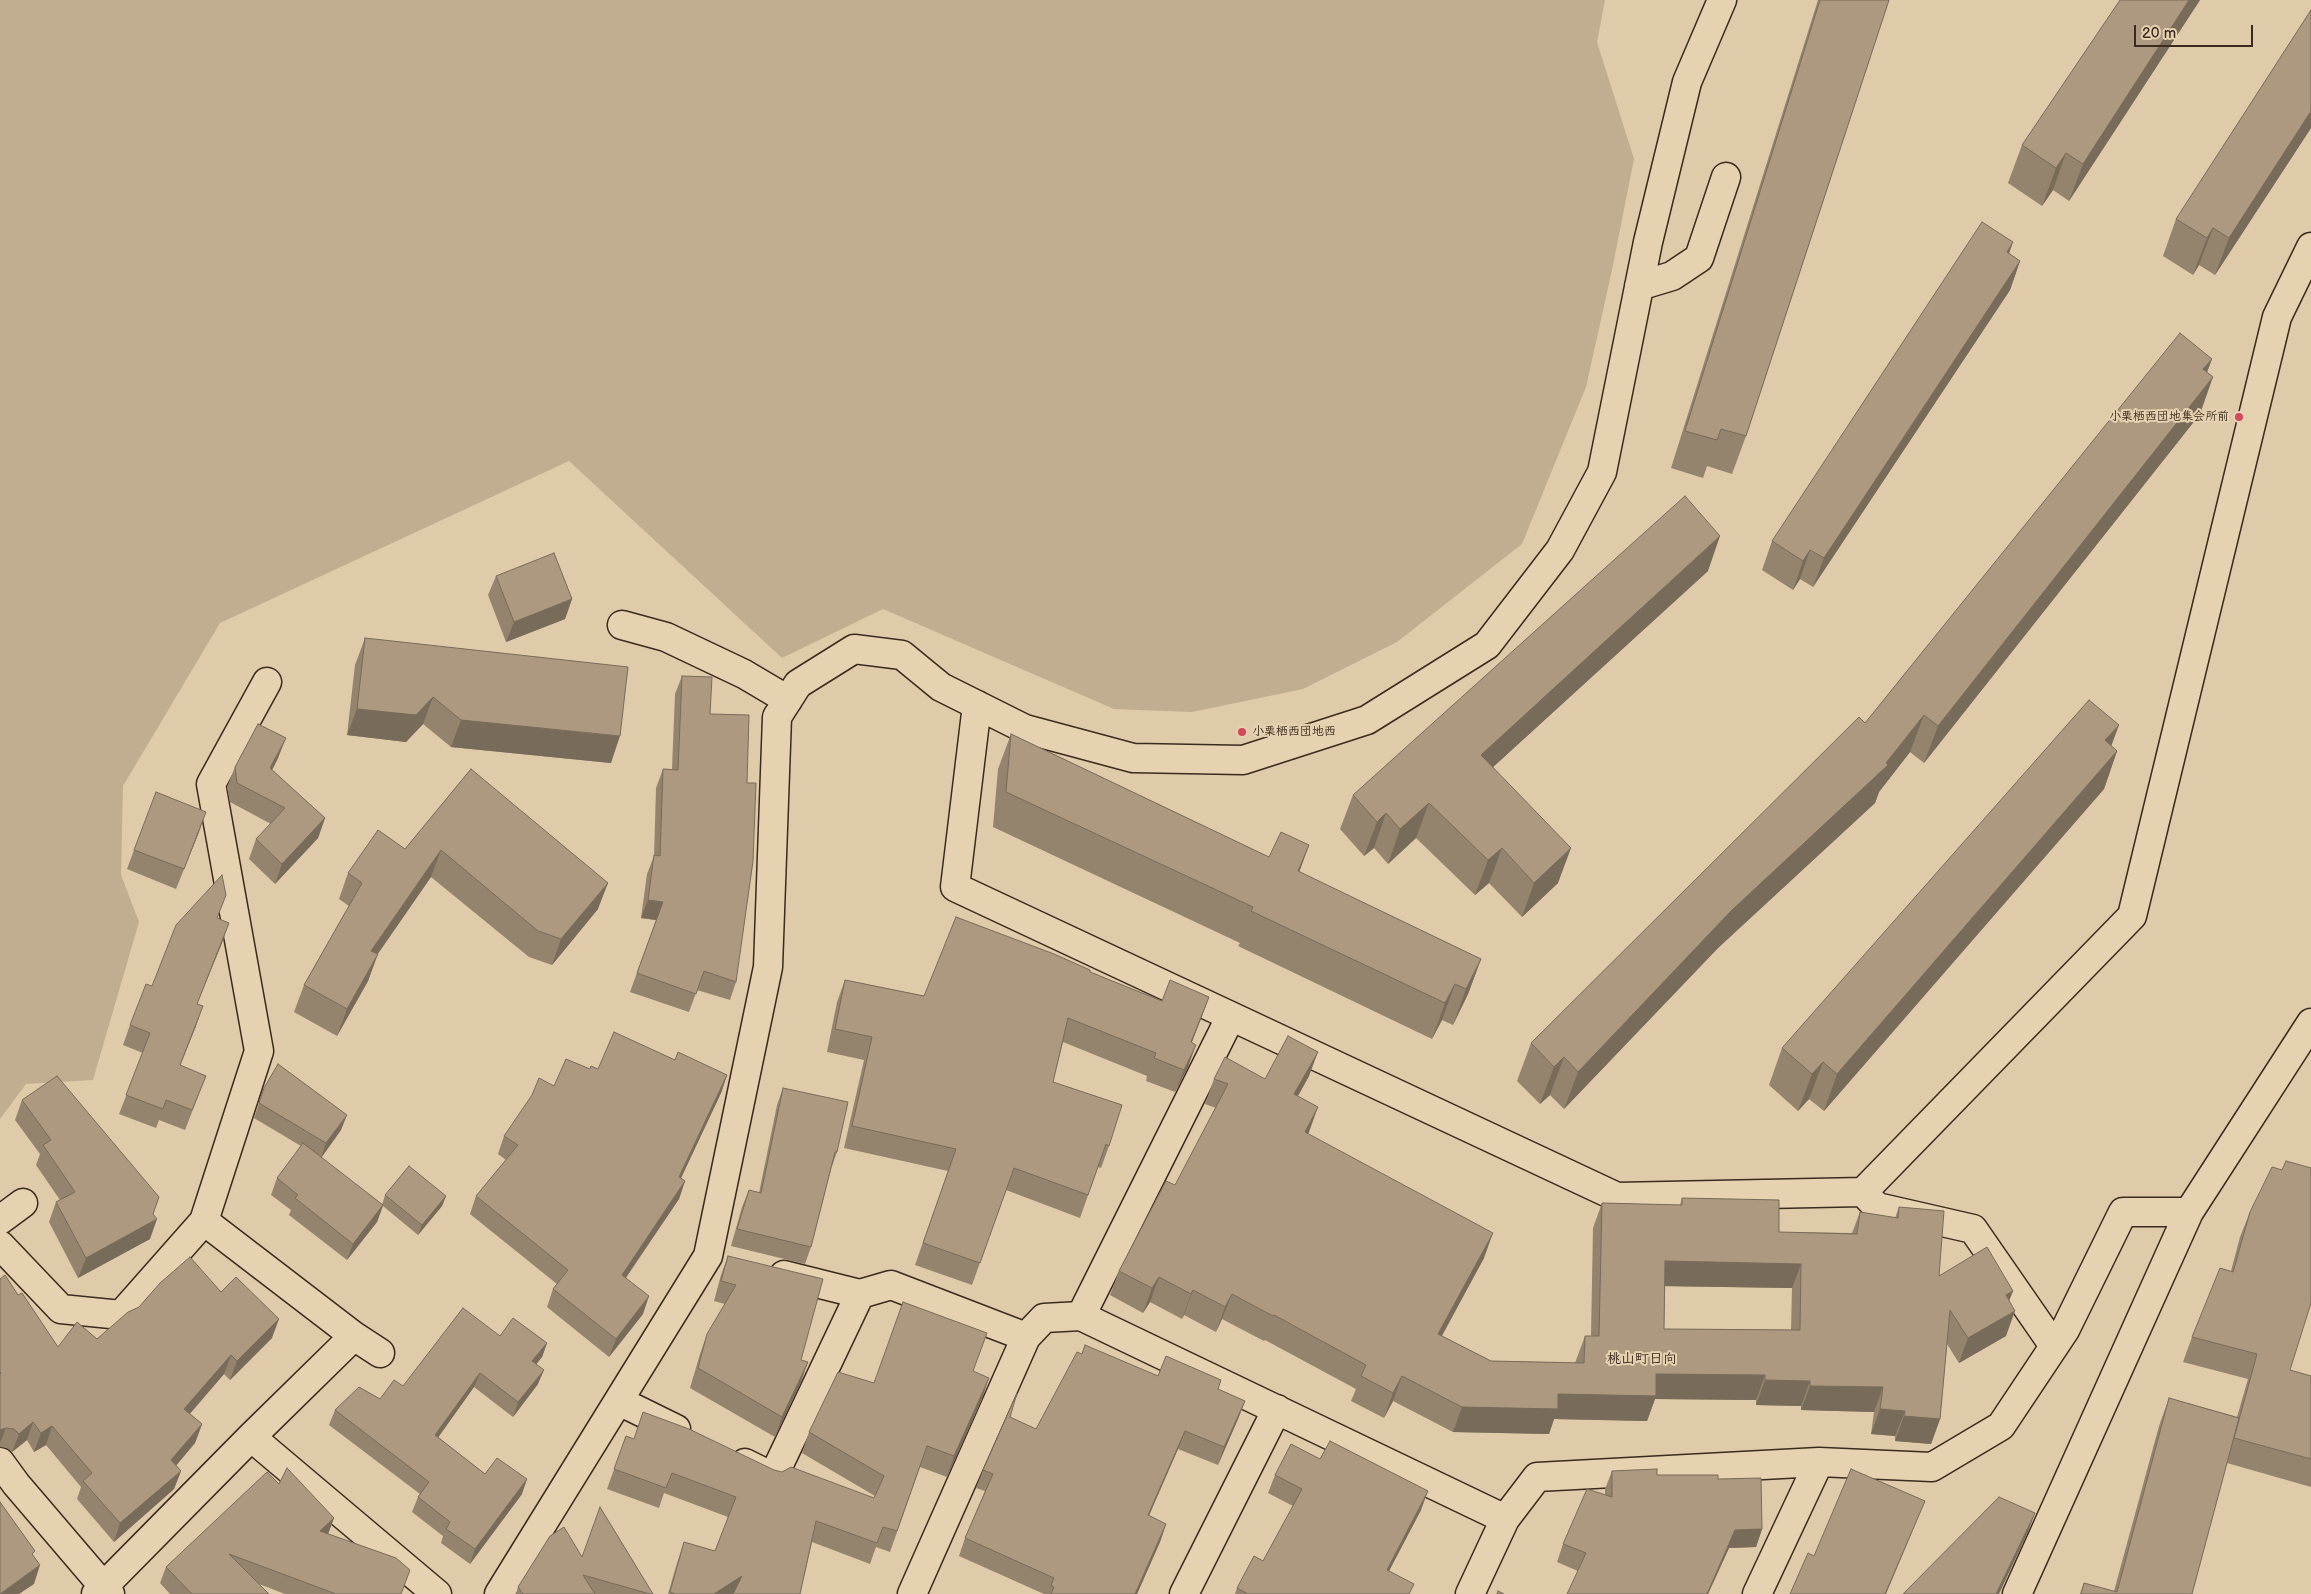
<!DOCTYPE html>
<html>
<head>
<meta charset="utf-8">
<style>
  body { margin:0 }
  #map { position:relative; width:2311px; height:1594px; overflow:hidden; background:#dfcaaa; font-family:"Balsamiq Sans",sans-serif }
  canvas { display:block }
  .scale { position:absolute; left:2134px; top:25px; width:119px; height:22px; box-sizing:border-box; border:2px solid #3b2a1e; border-top:0; padding-left:6px; font-size:15px; line-height:18px; white-space:nowrap; color:#3b2a1e; -webkit-text-stroke:4px #e6d1b0; paint-order:stroke }
</style>
</head>
<body>
<div id="map">
<canvas width="2311" height="1594"></canvas>
<div class="scale">20 m</div>
</div>
<script>
const c = document.querySelector('canvas').getContext('2d');
c.lineJoin = 'round';
function fillPath(path, color) {
  c.fillStyle = color;
  c.fill(path, 'evenodd');
}
function shape(rows) {
  const path = new Path2D();
  for (const r of rows) {
    path.moveTo(r[0], r[1]);
    for (let i = 2; i < r.length; i += 2) path.lineTo(r[i], r[i + 1]);
  }
  return path;
}
function trace(path, color, width, dash) {
  c.strokeStyle = color;
  c.lineWidth = width;
  c.lineCap = dash ? 'butt' : 'round';
  c.setLineDash(dash || []);
  c.stroke(path);
}
function drawText(font, color, halo, rows, align = 'center') {
  c.font = font + ' "Balsamiq Sans","Klee One",sans-serif';
  c.lineWidth = 4;
  c.setLineDash([]);
  c.textBaseline = 'middle';
  c.strokeStyle = halo;
  c.fillStyle = color;
  for (const [text, x, y, turn = 0] of rows) {
    c.save();
    c.translate(x, y);
    c.rotate((+turn || 0) * Math.PI / 180);
    c.textAlign = isNaN(turn) ? turn : align;
    if (halo) c.strokeText(text, 0, 0);
    c.fillText(text, 0, 0);
    c.restore();
  }
}
const green = shape([
  [0,0,1605,0,1597,42,1634,159,1612,270,1586,387,1522,544,1397,642,1303,689,1192,712,1114,709,883,609,782,658,569,461,220,623,123,786,121,875,139,922,93,1080,26,1084,0,1119]
]);
const minor = shape([
  [1639,286,1672,276,1699,258,1726,177],
  [622,625,666,637,744,674,788,700],
  [977,705,955,887,1617,1197,1863,1192,2132,916,2277,317,2311,247],
  [1863,1192,1877,1207,1973,1229,2054,1346],
  [0,1220,23,1203],
  [0,1245,61,1309,121,1315,204,1221],
  [784,1275,860,1294,891,1285,1026,1337,1044,1318,1081,1316,1505,1519],
  [1081,1316,1231,1016],
  [354,1336,380,1353],
  [619,1401,676,1429],
  [251,1437,437,1594],
  [0,1462,16,1484,110,1594],
  [745,1463,773,1477,860,1294],
  [96,1594,251,1437,354,1336,204,1221,259,1051,211,784,267,682],
  [499,1594,708,1256,768,967,777,717,798,684,854,649,902,655,941,687,1025,729,1133,758,1243,760,1367,720,1487,645,1560,550,1602,472,1648,242,1687,82,1722,0],
  [912,1594,1026,1337],
  [1184,1594,1277,1409],
  [1470,1594,1505,1519,1537,1477,1819,1462,1932,1467,2001,1426,2065,1330,2123,1212,2189,1212],
  [1757,1594,1819,1462],
  [2017,1594,2189,1212,2311,1023]
]);
const wall = shape([
  [1818,0,1889,0,1746,436,1732,474,1707,466,1703,478,1671,468],
  [2200,0,2069,201,2053,190,2042,206,2008,183,2022,145],
  [2311,128,2215,275,2199,265,2193,275,2163,256,2176,219],
  [2013,242,2009,254,2020,261,2010,290,1813,587,1800,579,1793,590,1762,570,1772,541],
  [2212,359,2207,372,2200,414,1924,763,1910,752,1879,792,1875,803,1718,948,1564,1109,1550,1095,1540,1104,1517,1081,1531,1043,1865,723],
  [1708,571,1493,767,1558,883,1522,917,1489,883,1475,895,1416,838,1388,864,1374,848,1364,856,1340,829,1353,795],
  [496,576,572,599,565,619,506,642,488,595],
  [365,638,611,763,451,747,423,724,406,742,347,735,355,665],
  [682,676,710,714,736,982,730,1000,697,990,689,1012,630,992,656,920,641,918,647,874,654,856,656,788,663,769,672,769,675,694],
  [1011,734,1269,857,1309,845,1299,872,1481,959,1468,994,1453,1025,1442,1020,1432,1039,1238,946,1240,943,993,827,998,769],
  [2111,746,2117,751,2104,789,1824,1111,1809,1099,1798,1111,1769,1085,1782,1048],
  [278,758,272,770,325,818,318,838,275,884,249,859,256,839,271,824,230,802,227,787,235,767],
  [471,769,598,909,552,965,529,957,431,877,377,954,368,981,337,1036,294,1012,304,985,349,906,339,899,348,873,405,849],
  [199,832,176,889,127,869,134,850],
  [217,918,222,943,197,1004,196,1026,180,1066,206,1076,185,1130,159,1120,156,1128,119,1114,143,1053,123,1045,130,1025,152,986],
  [1090,972,1162,1001,1209,997,1192,1042,1188,1067,1175,1092,1146,1081,1147,1076,1063,1042,1053,1082,1109,1146,1101,1168,1098,1167,1080,1218,1006,1190,972,1285,915,1265,948,1171,844,1148,864,1060,827,1052,837,1002,845,980,924,996],
  [675,1060,727,1075,721,1093,681,1178,685,1181,679,1199,626,1278,643,1314,609,1357,547,1307,553,1289,557,1284,470,1214,476,1196,506,1160,498,1154,504,1136,554,1086,590,1069,598,1069],
  [1309,1076,1298,1096,1309,1132,1308,1134,1484,1258,1442,1336,1491,1361,1575,1363,1585,1336,1591,1336,1593,1228,1602,1203,1680,1205,1682,1198,1779,1232,1852,1233,1860,1212,1895,1218,1899,1207,1939,1276,2013,1291,2009,1300,2006,1336,1959,1363,1947,1344,1940,1419,1931,1444,1895,1441,1895,1436,1871,1434,1874,1412,1801,1410,1801,1406,1756,1405,1756,1400,1655,1399,1647,1421,1554,1419,1549,1434,1453,1432,1393,1401,1384,1418,1351,1401,1356,1389,1265,1340,1264,1341,1222,1319,1216,1332,1184,1315,1182,1319,1150,1302,1143,1313,1110,1295,1119,1271,1175,1185,1216,1108,1205,1104,1214,1079,1265,1079],
  [1665,1286,1792,1288,1791,1330,1664,1329],
  [264,1088,341,1130,321,1158,382,1205,385,1195,446,1196,442,1206,418,1235,383,1206,377,1222,347,1260,289,1215,291,1210,271,1195,277,1178,301,1146,254,1118],
  [783,1088,837,1152,831,1169,811,1247,805,1264,731,1246,742,1207,749,1190,759,1193,777,1105],
  [22,1100,153,1214,150,1239,78,1278,49,1222,56,1202,60,1200,36,1165,40,1154,15,1120],
  [2250,1212,2290,1370,2311,1376,2311,1487,2227,1463,2192,1594,2080,1594,2084,1583,2114,1591,2159,1426,2169,1398,2237,1417,2248,1379,2183,1362,2192,1337,2231,1271,2240,1237],
  [728,1256,801,1360,801,1382,775,1437,690,1388,700,1354,707,1334,725,1304,714,1301,721,1275],
  [0,1279,18,1295,58,1347,97,1339,221,1292,272,1338,230,1380,224,1374,190,1414,202,1424,195,1443,176,1465,181,1471,174,1489,114,1542,77,1499,81,1487,46,1445,34,1452,27,1440,12,1452,7,1448,0,1447],
  [500,1336,547,1343,542,1357,536,1364,538,1384,513,1417,474,1387,438,1437,485,1474,522,1494,470,1564,441,1543,443,1536,412,1512,418,1497,420,1494,329,1425,335,1410,380,1399],
  [973,1371,982,1399,947,1477,920,1467,890,1552,876,1547,870,1564,812,1542,800,1594,668,1594,677,1563,684,1542,715,1551,728,1517,664,1493,659,1508,607,1489,626,1436,633,1439,774,1470,874,1498,875,1496,802,1453,809,1432,874,1383],
  [1158,1376,1221,1380,1218,1389,1245,1401,1238,1419,1218,1465,1178,1449,1149,1516,1166,1524,1160,1542,1137,1594,1044,1594,959,1556,965,1538,985,1491,976,1488,983,1470,1010,1417,1036,1429],
  [1612,1471,1657,1475,1718,1479,1762,1529,1756,1547,1729,1548,1708,1594,1567,1594,1578,1571,1557,1562,1563,1544,1605,1495,1605,1489],
  [1275,1475,1421,1510,1389,1571,1410,1594,1235,1594,1237,1588,1263,1561,1293,1506,1268,1493],
  [279,1484,334,1518,328,1534,401,1594,285,1594,259,1584,269,1594,170,1594,160,1583,166,1567],
  [582,1557,653,1594,516,1594,518,1587]
]);
const shadedWall = shape([
  [2189,0,2200,0,2069,201,2083,164],
  [2311,111,2311,128,2215,275,2229,238],
  [2066,153,2053,190,2042,206,2056,168],
  [2213,228,2199,265,2193,275,2207,238],
  [2013,242,2002,271,2007,252],
  [2020,261,2010,290,1813,587,1824,558],
  [2212,359,2198,396,2203,369],
  [2213,377,2200,414,1924,763,1938,726],
  [1720,536,1708,571,1469,789,1481,755],
  [1810,550,1800,579,1793,590,1803,561],
  [572,599,565,619,506,642,514,622],
  [433,697,423,724,406,742,347,735,357,709],
  [1924,715,1910,752,1879,792,1875,803,1718,948,1564,1109,1578,1072,1731,911,1886,763],
  [461,720,620,736,611,763,451,747],
  [2119,725,2105,763,2105,740],
  [286,738,278,758,263,788,270,768],
  [2117,751,2104,789,1824,1111,1837,1074],
  [1429,803,1416,838,1388,864,1400,829],
  [206,812,199,832,176,889,184,869],
  [1386,813,1374,848,1364,856,1377,822],
  [325,818,318,838,275,884,282,864],
  [1309,845,1296,881,1298,871],
  [1502,848,1489,883,1475,895,1488,860],
  [1571,848,1558,883,1522,917,1534,883],
  [441,850,431,877,362,977,371,951],
  [608,883,598,909,552,965,561,939],
  [648,900,663,902,656,920,641,918],
  [229,923,222,943,189,1023,197,1004],
  [378,954,368,981,337,1036,347,1009],
  [1481,959,1468,994,1453,1025,1466,989],
  [1455,984,1442,1020,1432,1039,1445,1003],
  [1209,997,1201,1019,1183,1064,1191,1042],
  [203,1006,196,1026,172,1085,180,1065],
  [1196,1045,1188,1067,1175,1092,1184,1070],
  [1318,1052,1309,1076,1285,1119,1294,1094],
  [1564,1057,1550,1095,1540,1104,1554,1067],
  [1823,1062,1809,1099,1798,1111,1812,1074],
  [727,1075,721,1093,673,1195,679,1177],
  [1318,1107,1309,1132,1296,1157,1305,1132],
  [347,1115,341,1130,321,1158,326,1143],
  [685,1181,679,1199,615,1293,622,1275],
  [446,1196,442,1206,418,1235,422,1225],
  [383,1205,377,1222,347,1260,353,1244],
  [157,1219,150,1239,78,1278,86,1258],
  [1493,1233,1484,1258,1429,1359,1438,1334],
  [1665,1261,1801,1264,1792,1288,1656,1286],
  [1159,1277,1150,1302,1143,1313,1152,1288],
  [1193,1290,1184,1315,1182,1319,1191,1294],
  [2013,1291,2003,1316,2006,1295],
  [1232,1294,1222,1319,1216,1332,1225,1307],
  [649,1296,643,1314,609,1357,616,1339],
  [2015,1311,2006,1336,1959,1363,1968,1338],
  [279,1319,272,1338,230,1380,237,1361],
  [547,1343,542,1357,527,1376,532,1361],
  [231,1355,224,1374,177,1428,184,1409],
  [808,1362,801,1382,775,1437,782,1417],
  [544,1370,538,1384,513,1417,518,1402],
  [480,1373,474,1387,430,1449,435,1435],
  [1656,1374,1765,1375,1756,1400,1655,1399,1647,1421,1554,1419,1549,1434,1453,1432,1462,1407],
  [1402,1376,1393,1401,1384,1418,1393,1393],
  [989,1378,982,1399,947,1477,954,1456],
  [1765,1380,1810,1381,1801,1406,1756,1405],
  [1810,1386,1883,1387,1874,1412,1801,1410],
  [1245,1401,1238,1419,1218,1465,1224,1447],
  [1880,1409,1905,1411,1895,1436,1871,1434],
  [1904,1416,1940,1419,1931,1444,1895,1441],
  [33,1422,27,1440,12,1452,19,1434],
  [202,1424,195,1443,165,1479,171,1460],
  [52,1426,46,1445,34,1452,41,1433],
  [6,1428,0,1443,0,1430],
  [1185,1431,1178,1449,1141,1533,1148,1515],
  [181,1471,174,1489,114,1542,120,1523],
  [527,1479,522,1494,470,1564,475,1549],
  [1428,1491,1421,1510,1380,1588,1387,1570],
  [1925,1501,1918,1518,1886,1594,1885,1594],
  [2035,1513,2028,1532,1999,1594,1996,1594],
  [334,1518,328,1534,320,1531],
  [1166,1524,1160,1542,1137,1594,1135,1594],
  [1762,1529,1756,1547,1729,1548,1708,1594,1707,1594,1735,1530],
  [40,1565,34,1584,19,1594,0,1594],
  [742,1576,736,1594,714,1594]
]);
const building = shape([
  [1820,0,1889,0,1746,436,1721,429,1717,440,1685,431,1820,0],
  [2120,0,2189,0,2083,164,2066,153,2056,168,2022,145,2120,0],
  [2311,10,2311,111,2229,238,2213,228,2207,238,2176,219,2311,10],
  [1982,222,2013,242,2007,252,2020,261,1824,558,1810,550,1803,561,1772,541,1982,222],
  [2180,333,2212,359,2203,369,2213,377,1938,726,1924,715,1886,763,1888,765,1731,911,1578,1072,1564,1057,1554,1067,1531,1043,1859,717,1865,723,2180,333],
  [1685,496,1720,536,1481,755,1571,848,1534,883,1502,848,1488,860,1429,803,1400,829,1386,813,1377,822,1353,795,1685,496],
  [554,553,572,599,514,622,496,576,554,553],
  [365,638,628,667,620,736,461,720,433,697,416,715,357,709,365,638],
  [682,676,712,677,710,714,749,715,747,783,756,783,753,861,736,982,704,971,696,994,637,973,663,902,648,900,654,855,660,856,663,769,678,770,682,676],
  [2089,700,2119,725,2105,740,2117,751,1837,1074,1823,1062,1812,1074,1782,1048,2089,700],
  [258,724,286,738,270,768,325,818,282,864,256,839,285,808,237,783,235,767,258,724],
  [1011,734,1269,857,1281,832,1309,845,1298,871,1481,959,1466,989,1455,984,1445,1003,1251,911,1253,907,1006,792,1011,734],
  [471,769,608,883,561,939,538,931,441,850,371,951,378,954,347,1009,304,985,362,883,348,873,378,830,405,849,471,769],
  [156,792,206,812,184,869,134,850,156,792],
  [222,875,226,895,217,918,229,923,197,1004,203,1006,180,1065,206,1076,192,1110,166,1100,163,1109,126,1095,150,1033,130,1025,146,984,152,986,176,925,222,875],
  [956,917,1054,954,1090,970,1090,972,1162,1001,1170,980,1209,997,1191,1042,1196,1045,1184,1070,1154,1058,1156,1053,1068,1018,1053,1082,1122,1105,1109,1146,1106,1144,1088,1195,1014,1168,980,1263,923,1243,956,1149,852,1126,872,1037,835,1029,845,980,924,996,956,917],
  [614,1032,675,1060,678,1052,727,1075,679,1177,685,1181,622,1275,649,1296,616,1339,553,1289,568,1270,476,1196,518,1145,504,1136,532,1095,539,1078,554,1086,566,1059,590,1069,591,1066,598,1069,614,1032],
  [1288,1036,1318,1052,1294,1094,1318,1107,1305,1132,1493,1233,1438,1334,1491,1361,1584,1363,1585,1336,1599,1336,1602,1203,1682,1205,1682,1198,1779,1200,1779,1232,1857,1234,1860,1212,1898,1218,1899,1207,1944,1211,1939,1276,1987,1247,2013,1291,2006,1295,2015,1311,1968,1338,1950,1310,1940,1419,1904,1416,1905,1411,1880,1409,1883,1387,1810,1386,1810,1381,1765,1380,1765,1375,1656,1374,1656,1396,1558,1394,1558,1409,1462,1407,1402,1376,1393,1393,1361,1376,1366,1365,1274,1315,1273,1316,1232,1294,1225,1307,1193,1290,1191,1294,1159,1277,1152,1288,1119,1271,1166,1181,1175,1185,1228,1084,1214,1079,1225,1057,1265,1079,1288,1036],
  [1665,1261,1801,1264,1800,1330,1664,1329,1665,1261],
  [278,1064,347,1115,326,1143,259,1103,264,1088,278,1064],
  [57,1076,159,1197,153,1214,157,1219,86,1258,56,1202,75,1192,43,1145,51,1140,22,1100,57,1076],
  [783,1088,848,1102,837,1152,835,1152,811,1247,737,1229,749,1190,761,1193,783,1088],
  [303,1143,383,1205,353,1244,295,1198,298,1195,277,1178,303,1143],
  [2286,1161,2311,1168,2311,1303,2290,1370,2311,1376,2311,1459,2234,1438,2257,1354,2192,1337,2220,1268,2233,1272,2250,1212,2272,1167,2282,1170,2286,1161],
  [409,1166,446,1196,422,1225,385,1195,409,1166],
  [728,1256,823,1279,801,1360,808,1362,782,1417,698,1368,707,1334,736,1285,721,1281,728,1256],
  [190,1257,221,1292,236,1277,279,1319,237,1361,231,1355,184,1409,202,1424,171,1460,181,1471,120,1523,83,1481,92,1473,52,1426,41,1433,33,1422,19,1434,14,1429,6,1428,0,1430,0,1374,1,1373,0,1372,0,1279,5,1275,18,1295,22,1293,58,1347,77,1322,97,1339,128,1312,139,1307,160,1283,190,1257],
  [903,1302,987,1333,973,1371,989,1378,954,1456,927,1446,897,1531,883,1527,877,1543,816,1521,800,1594,733,1594,742,1576,714,1594,675,1594,670,1592,684,1542,715,1551,736,1497,672,1473,666,1488,614,1469,626,1436,634,1439,643,1412,689,1429,774,1470,782,1472,791,1467,874,1498,884,1476,809,1432,838,1372,874,1383,903,1302],
  [463,1308,500,1336,513,1318,547,1343,532,1361,544,1370,518,1402,480,1373,435,1435,485,1474,497,1458,527,1479,475,1549,446,1529,450,1522,418,1497,429,1482,335,1410,359,1387,380,1399,394,1380,403,1386,463,1308],
  [1085,1345,1158,1376,1166,1356,1221,1380,1218,1389,1245,1401,1224,1447,1185,1431,1148,1515,1166,1524,1135,1594,1051,1594,1054,1587,1051,1585,1054,1578,965,1538,993,1474,983,1470,1017,1393,1010,1417,1036,1429,1077,1352,1082,1354,1085,1345],
  [2169,1398,2239,1418,2192,1594,2081,1594,2084,1583,2117,1592,2169,1398],
  [1330,1441,1428,1491,1387,1570,1414,1584,1409,1594,1248,1594,1237,1588,1254,1556,1263,1561,1302,1489,1275,1475,1291,1444,1320,1459,1330,1441],
  [287,1468,334,1518,320,1531,396,1558,410,1570,401,1594,336,1594,229,1554,269,1594,192,1594,166,1567,267,1472,279,1484,287,1468],
  [1657,1469,1657,1475,1718,1475,1718,1479,1761,1478,1762,1529,1735,1530,1707,1594,1567,1594,1586,1553,1563,1544,1587,1489,1612,1497,1612,1471,1657,1469],
  [1851,1469,1925,1501,1885,1594,1790,1594,1808,1553,1814,1556,1851,1469],
  [1999,1497,2035,1513,1996,1594,1903,1594,1999,1497],
  [0,1502,35,1551,32,1554,40,1565,0,1594,0,1502],
  [600,1507,653,1594,650,1594,583,1575,595,1594,523,1594,518,1587,550,1536,564,1527,582,1557,600,1507],
  [1498,1591,1504,1594,1497,1594,1498,1591]
]);
const markers = [
  [2239,417,5,"#d1495b"],
  [1242,732,5,"#d1495b"]
];
const poiNames = [
  ["小栗栖西団地集会所前",2229,417],
  ["小栗栖西団地西",1252,732,"left"]
];
const neighbourhoodNames = [
  ["桃山町日向",1642,1359]
];
fillPath(green, '#c1ad90');
trace(minor, '#3b2a1e', 31);
trace(minor, '#e6d1b0', 28);
fillPath(wall, '#94846d');
fillPath(shadedWall, '#786b59');
fillPath(building, '#ac997f');
trace(building, '#786b59', 1);
for (const [x, y, r, color] of markers) {
  const dot = new Path2D();
  dot.arc(x, y, r, 0, 2 * Math.PI);
  c.fillStyle = color;
  c.fill(dot);
  trace(dot, '#e6d1b0', 2);
}
drawText('bold 12px', '#3b2a1e', '#e6d1b0', poiNames, 'right');
drawText('bold 14px', '#3b2a1e', '#e6d1b0', neighbourhoodNames);
</script>
</body>
</html>
